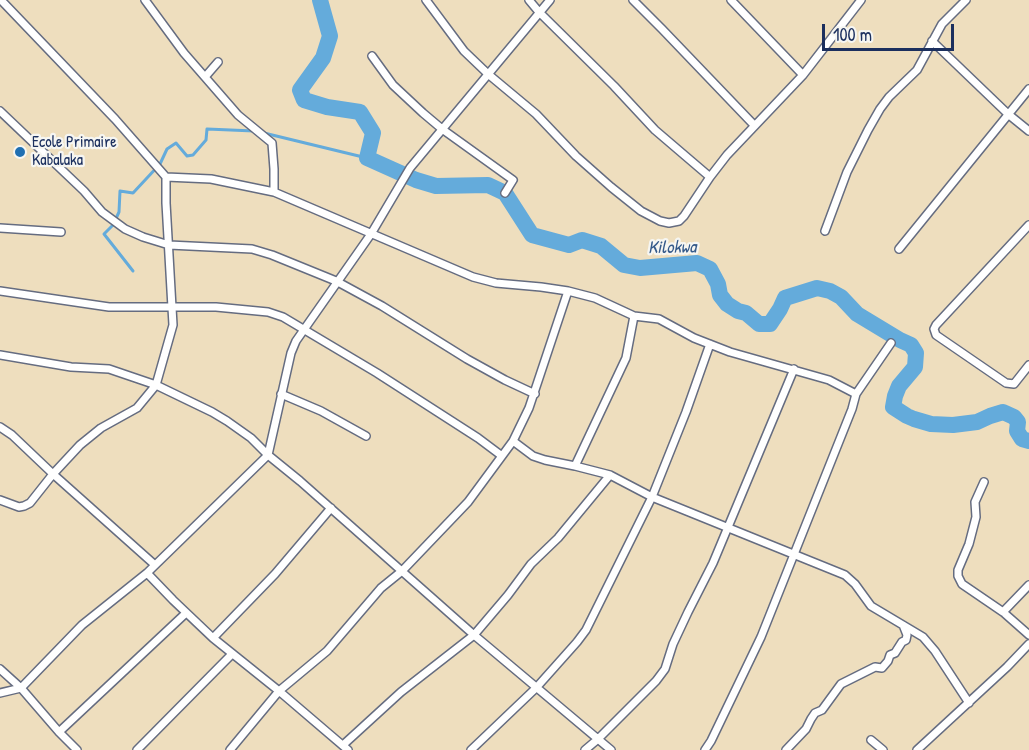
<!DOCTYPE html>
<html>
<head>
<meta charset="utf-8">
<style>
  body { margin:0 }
  #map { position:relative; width:1029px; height:750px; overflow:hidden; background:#eedebe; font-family:"Patrick Hand",sans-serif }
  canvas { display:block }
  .scale { position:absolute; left:822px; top:24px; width:132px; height:27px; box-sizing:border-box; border:3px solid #1b2f5e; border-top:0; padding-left:8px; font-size:18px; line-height:21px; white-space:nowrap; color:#1b2f5e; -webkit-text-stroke:4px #f6f6f2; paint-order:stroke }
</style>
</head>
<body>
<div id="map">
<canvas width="1029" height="750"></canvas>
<div class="scale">100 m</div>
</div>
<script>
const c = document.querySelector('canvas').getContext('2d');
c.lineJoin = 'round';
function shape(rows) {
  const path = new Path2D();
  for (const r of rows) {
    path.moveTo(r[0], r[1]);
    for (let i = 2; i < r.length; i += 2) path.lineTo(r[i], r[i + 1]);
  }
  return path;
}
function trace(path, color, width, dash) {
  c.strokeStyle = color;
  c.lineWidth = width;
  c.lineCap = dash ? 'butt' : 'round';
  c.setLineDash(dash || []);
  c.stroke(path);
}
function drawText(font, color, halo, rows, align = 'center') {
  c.font = font + ' "Patrick Hand",sans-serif';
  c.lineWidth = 4.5;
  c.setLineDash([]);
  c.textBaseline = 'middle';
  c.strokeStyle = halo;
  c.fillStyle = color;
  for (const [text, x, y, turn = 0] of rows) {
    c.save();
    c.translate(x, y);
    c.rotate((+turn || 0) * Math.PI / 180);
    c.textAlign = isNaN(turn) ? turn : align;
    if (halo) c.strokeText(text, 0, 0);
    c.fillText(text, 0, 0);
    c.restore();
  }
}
const stream = shape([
  [264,133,367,158],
  [133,271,104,234,113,225,119,212,120,191,133,193,160,164,167,149,176,143,187,156,193,155,206,140,207,129,254,131]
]);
const river = shape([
  [320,0,330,36,323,58,300,90,304,100,327,107,360,112,373,133,367,158,416,180,436,186,488,185,505,193,532,235,569,245,582,240,601,246,624,265,640,268,697,263,710,269,718,284,720,295,727,304,738,311,746,313,759,324,770,324,780,309,785,298,817,288,830,291,841,297,857,314,900,340,911,345,916,353,915,367,899,386,895,396,893,407,907,416,914,419,931,424,953,425,977,422,990,416,1003,412,1014,417,1018,422,1017,431,1022,439,1029,441]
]);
const minor = shape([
  [145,0,184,53,238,115,272,143,274,169,274,192],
  [426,0,464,51,488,74,536,114,576,156,611,187,641,211,660,221,669,223,679,221,684,216,710,177,727,155,803,75,861,0],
  [529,0,539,12,614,86,655,130,710,177],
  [633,0,662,29,754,125],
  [731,0,803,75],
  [932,41,1008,114,1029,131],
  [372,56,393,85,423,113,442,129,513,180,505,193],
  [205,77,218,62],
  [0,111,84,191,102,212,125,229,143,237,169,245,252,249,272,255,336,281,382,306,467,359,505,380,535,394],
  [166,177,211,179,274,192,473,277,496,283,541,287,568,291,595,298,634,316,659,319,694,338,730,352,829,380,856,394],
  [1029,225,936,325,934,329,936,335,1006,383,1014,384,1029,365],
  [0,228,61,232],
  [825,231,847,172,868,130,880,109,889,97,917,70,942,24,966,0],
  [899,249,1029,89],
  [0,291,109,307,216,307,268,312,283,317,377,373,478,438,502,456],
  [0,355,71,367,109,369,156,385,212,412,227,421,251,438,268,455,300,481,474,635,611,750],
  [281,394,321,411,366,436],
  [0,427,12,435,53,474,155,565],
  [513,441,533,456,545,460,575,466,610,475,652,497,845,575,855,584,871,606,923,637,935,651,969,703],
  [575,466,626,358,634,316],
  [984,482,975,502,976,517,969,544,958,570,958,576,962,584,1003,612,1029,635],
  [0,500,19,507,24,506,30,503,53,474,80,445,101,428,137,408,156,385,173,325,166,203,166,177,115,119,1,0],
  [147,573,173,600,213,638,279,691,348,750],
  [1003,612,1029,585],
  [213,638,275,574,331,508],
  [0,669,21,688,59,732,77,750],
  [0,693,21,688,82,625,147,573,268,455,291,353,296,341,371,234,410,168,550,0],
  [59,732,186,613],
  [871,740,883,750],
  [343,745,401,692,474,635,508,595,531,564,558,538,610,475],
  [137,750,232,654],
  [230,750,279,691,327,651,381,588,402,571,468,502,513,441,529,408,568,291],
  [471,750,536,688,577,642,586,630,652,497,686,412,710,344],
  [585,750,598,739,656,681,665,669,673,644,688,612,713,563,794,369],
  [705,750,711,741,761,637,852,409,856,394,891,343],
  [786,750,806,729,811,719,815,713,822,710,841,684,875,667,882,668,888,661,890,655,895,653,902,642,906,640,907,635,903,625],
  [917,750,1007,667,1029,644]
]);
const markers = [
  [20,152,6,"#1f6fb2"]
];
const poiNames = [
  ["Ecole Primaire",32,143],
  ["Kabalaka",32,161]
];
const waterNames = [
  ["Kilokwa",672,248,-1]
];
trace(stream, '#64abdb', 3);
trace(river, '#64abdb', 16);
trace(minor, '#656c80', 10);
trace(minor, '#fff', 7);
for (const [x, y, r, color] of markers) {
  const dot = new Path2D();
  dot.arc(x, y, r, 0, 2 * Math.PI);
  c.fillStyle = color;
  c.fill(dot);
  trace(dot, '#f6f6f2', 2);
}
drawText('16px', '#1b2f5e', '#f6f6f2', poiNames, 'left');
drawText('italic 18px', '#355a8a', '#f6f6f2', waterNames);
</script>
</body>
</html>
